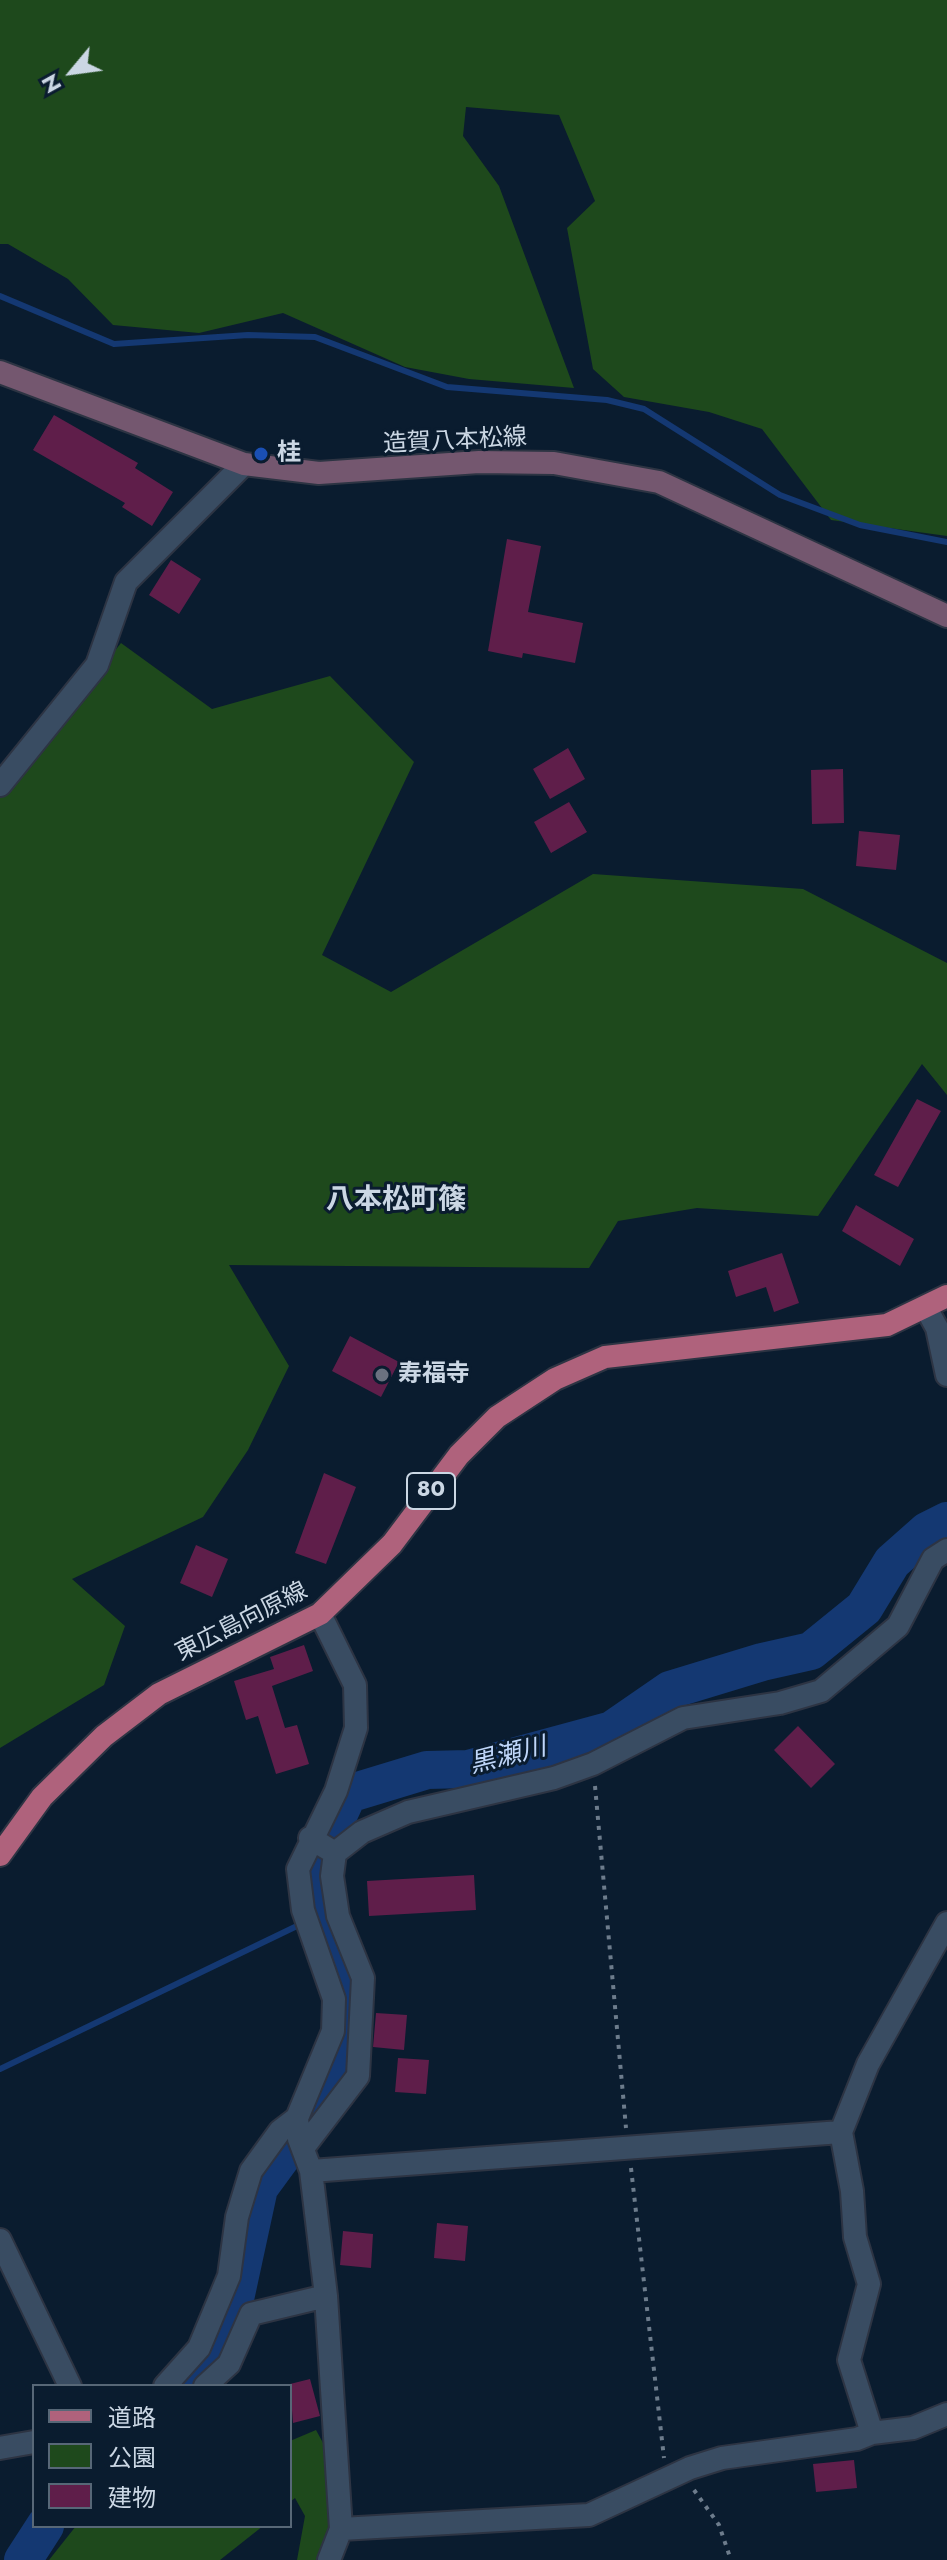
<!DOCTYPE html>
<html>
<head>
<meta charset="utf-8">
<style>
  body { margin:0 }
  #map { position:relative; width:947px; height:2560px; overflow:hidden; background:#0a1c2f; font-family:Jost,"Noto Sans JP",sans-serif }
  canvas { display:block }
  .legend { position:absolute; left:32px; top:2384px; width:260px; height:144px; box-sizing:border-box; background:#0a1c2f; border:2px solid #576777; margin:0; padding:10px 14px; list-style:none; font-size:24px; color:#cbd7e4 }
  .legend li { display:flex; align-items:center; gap:16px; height:40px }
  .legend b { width:40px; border:2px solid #576777 }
  .north { position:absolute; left:32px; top:32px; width:80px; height:80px; -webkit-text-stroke:6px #0a1c2f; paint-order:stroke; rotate:241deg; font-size:22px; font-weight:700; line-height:32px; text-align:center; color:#cbd7e4 }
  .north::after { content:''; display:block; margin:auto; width:28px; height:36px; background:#cbd7e4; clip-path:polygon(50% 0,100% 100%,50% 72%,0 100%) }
</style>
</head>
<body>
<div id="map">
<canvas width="947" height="2560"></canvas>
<ul class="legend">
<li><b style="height:10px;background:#af627c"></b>道路</li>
<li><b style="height:22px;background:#1e491c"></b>公園</li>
<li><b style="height:22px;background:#5f1e4a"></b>建物</li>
</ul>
<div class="north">N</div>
</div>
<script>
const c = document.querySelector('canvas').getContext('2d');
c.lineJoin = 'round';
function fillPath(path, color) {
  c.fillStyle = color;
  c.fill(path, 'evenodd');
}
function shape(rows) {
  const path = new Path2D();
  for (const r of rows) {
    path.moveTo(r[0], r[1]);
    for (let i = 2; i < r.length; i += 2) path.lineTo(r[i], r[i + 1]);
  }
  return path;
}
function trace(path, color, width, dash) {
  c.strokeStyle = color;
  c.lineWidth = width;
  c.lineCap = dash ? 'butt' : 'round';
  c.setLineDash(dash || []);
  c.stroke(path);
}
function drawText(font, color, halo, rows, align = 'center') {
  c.font = font + ' Jost,"Noto Sans JP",sans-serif';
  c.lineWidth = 6;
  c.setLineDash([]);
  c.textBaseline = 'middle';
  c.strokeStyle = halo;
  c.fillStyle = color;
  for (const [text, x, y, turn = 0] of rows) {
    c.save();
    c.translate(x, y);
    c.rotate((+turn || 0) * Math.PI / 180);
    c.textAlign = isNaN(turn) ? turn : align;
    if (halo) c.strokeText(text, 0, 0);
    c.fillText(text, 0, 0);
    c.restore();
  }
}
const green = shape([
  [0,0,947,0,947,536,831,520,762,429,709,412,624,397,593,369,567,228,595,201,559,115,466,107,463,136,499,186,574,388,469,379,405,367,283,313,199,333,113,325,68,279,8,244,0,244],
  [121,643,212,709,330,676,414,762,322,955,391,992,593,874,803,889,947,963,947,1095,922,1064,818,1216,697,1208,618,1221,589,1268,229,1265,289,1366,248,1450,203,1517,72,1579,125,1626,104,1685,0,1748,0,795],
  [316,2430,328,2452,331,2527,317,2560,297,2560,305,2516,295,2498,290,2502,290,2441],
  [76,2526,263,2526,220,2560,49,2560]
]);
const stream = shape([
  [0,296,114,344,248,335,315,337,447,387,607,400,644,409,780,495,860,525,947,542],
  [0,2069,326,1912]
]);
const river = shape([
  [308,2120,339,2080,354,2011,348,1964,326,1912,318,1860,348,1794,427,1770,468,1769,612,1730,670,1690,762,1662,811,1651,864,1608,892,1562,927,1531,947,1521],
  [182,2386,227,2336,259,2188,289,2147],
  [23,2560,45,2526]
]);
const building = shape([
  [54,415,138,463,135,468,173,492,152,526,122,507,125,503,33,450],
  [507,539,541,546,528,612,583,623,575,663,523,653,522,658,488,651],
  [171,560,201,579,179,614,149,595],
  [568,748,585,779,550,799,533,769],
  [843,769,844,823,812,824,811,770],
  [569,802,587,832,551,853,534,822],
  [859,831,900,835,896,870,856,866],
  [917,1099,941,1111,898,1187,874,1175],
  [856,1205,914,1239,900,1266,842,1231],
  [782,1253,799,1303,774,1312,766,1287,736,1297,728,1271],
  [350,1336,399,1362,381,1397,332,1371],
  [324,1473,356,1487,326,1564,295,1553],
  [196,1545,228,1559,212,1597,180,1583],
  [304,1645,313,1671,272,1686,285,1728,297,1725,309,1764,276,1774,258,1716,246,1720,234,1681,274,1669,270,1657],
  [798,1726,835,1764,811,1788,774,1750],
  [474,1875,476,1910,369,1916,367,1881],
  [376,2013,407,2015,404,2050,373,2047],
  [398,2058,429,2060,426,2094,395,2092],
  [437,2223,468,2226,465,2261,434,2258],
  [343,2231,373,2234,371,2268,340,2265],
  [310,2379,320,2416,293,2423,290,2384],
  [854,2460,857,2488,816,2492,813,2464]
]);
const path = shape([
  [595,1786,626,2128],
  [631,2168,664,2458],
  [694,2490,719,2525,731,2560]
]);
const minor = shape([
  [0,785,97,665,126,582,244,464],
  [926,1308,937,1328,947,1375],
  [320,1614,355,1685,356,1728,336,1791,298,1869,303,1910,334,1999,333,2031,297,2118,299,2139,311,2171,326,2296,341,2529,329,2560],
  [310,1838,335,1853,362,1832,408,1812,554,1778,593,1764,683,1718,780,1703,821,1691,898,1626,933,1559,947,1550],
  [303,2148,358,2076,363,1978,338,1916,332,1876,335,1853],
  [311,2171,841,2132],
  [0,2240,70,2386],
  [165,2386,199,2348,229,2276,237,2217,251,2171,280,2131,297,2118],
  [205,2386,229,2364,251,2314,326,2296],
  [872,2433,849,2360,869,2284,855,2237,852,2191,841,2132,868,2064,947,1923],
  [0,2448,34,2442],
  [341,2529,589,2515,690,2468,722,2458,857,2439,872,2433,913,2428,947,2414]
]);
const secondary = shape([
  [0,372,244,464,319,473,479,462,554,463,659,482,947,616]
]);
const primary = shape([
  [0,1855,42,1797,104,1736,159,1694,320,1614,392,1544,459,1455,497,1417,555,1379,605,1357,887,1325,947,1296]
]);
const markers = [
  [261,454,8,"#1a4fb4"],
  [382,1375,8,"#6b7280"]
];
const shields = [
  [431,1491,48]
];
const shieldNames = [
  ["80",431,1491]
];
const streetNames = [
  ["造賀八本松線",455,442,-3],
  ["東広島向原線",242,1623,-27]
];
const poiNames = [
  ["桂",277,454],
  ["寿福寺",398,1375]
];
const waterNames = [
  ["黒瀬川",508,1757,-14]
];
const quarterNames = [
  ["八本松町篠",396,1201]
];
fillPath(green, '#1e491c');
trace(stream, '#143872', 6);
trace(river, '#143872', 38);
fillPath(building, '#5f1e4a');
trace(minor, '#2d3443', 26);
trace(secondary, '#2d3443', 26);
trace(primary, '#2d3443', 26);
trace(path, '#6d7c8c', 4, [4, 6]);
trace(minor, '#394c62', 22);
trace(secondary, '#74576f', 22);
trace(primary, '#af627c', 22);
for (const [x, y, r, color] of markers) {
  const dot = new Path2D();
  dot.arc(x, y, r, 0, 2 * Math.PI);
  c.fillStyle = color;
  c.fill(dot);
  trace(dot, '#0a1c2f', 3);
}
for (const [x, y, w] of shields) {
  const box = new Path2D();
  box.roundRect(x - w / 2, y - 18, w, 36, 6);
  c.fillStyle = '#0a1c2f';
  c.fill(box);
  trace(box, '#cbd7e4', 2);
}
drawText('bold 22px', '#cbd7e4', null, shieldNames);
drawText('24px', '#cbd7e4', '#0a1c2f', streetNames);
drawText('bold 24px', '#cbd7e4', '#0a1c2f', poiNames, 'left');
drawText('italic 26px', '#bfd6f9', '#0a1c2f', waterNames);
drawText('bold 28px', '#cbd7e4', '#0a1c2f', quarterNames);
</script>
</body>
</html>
